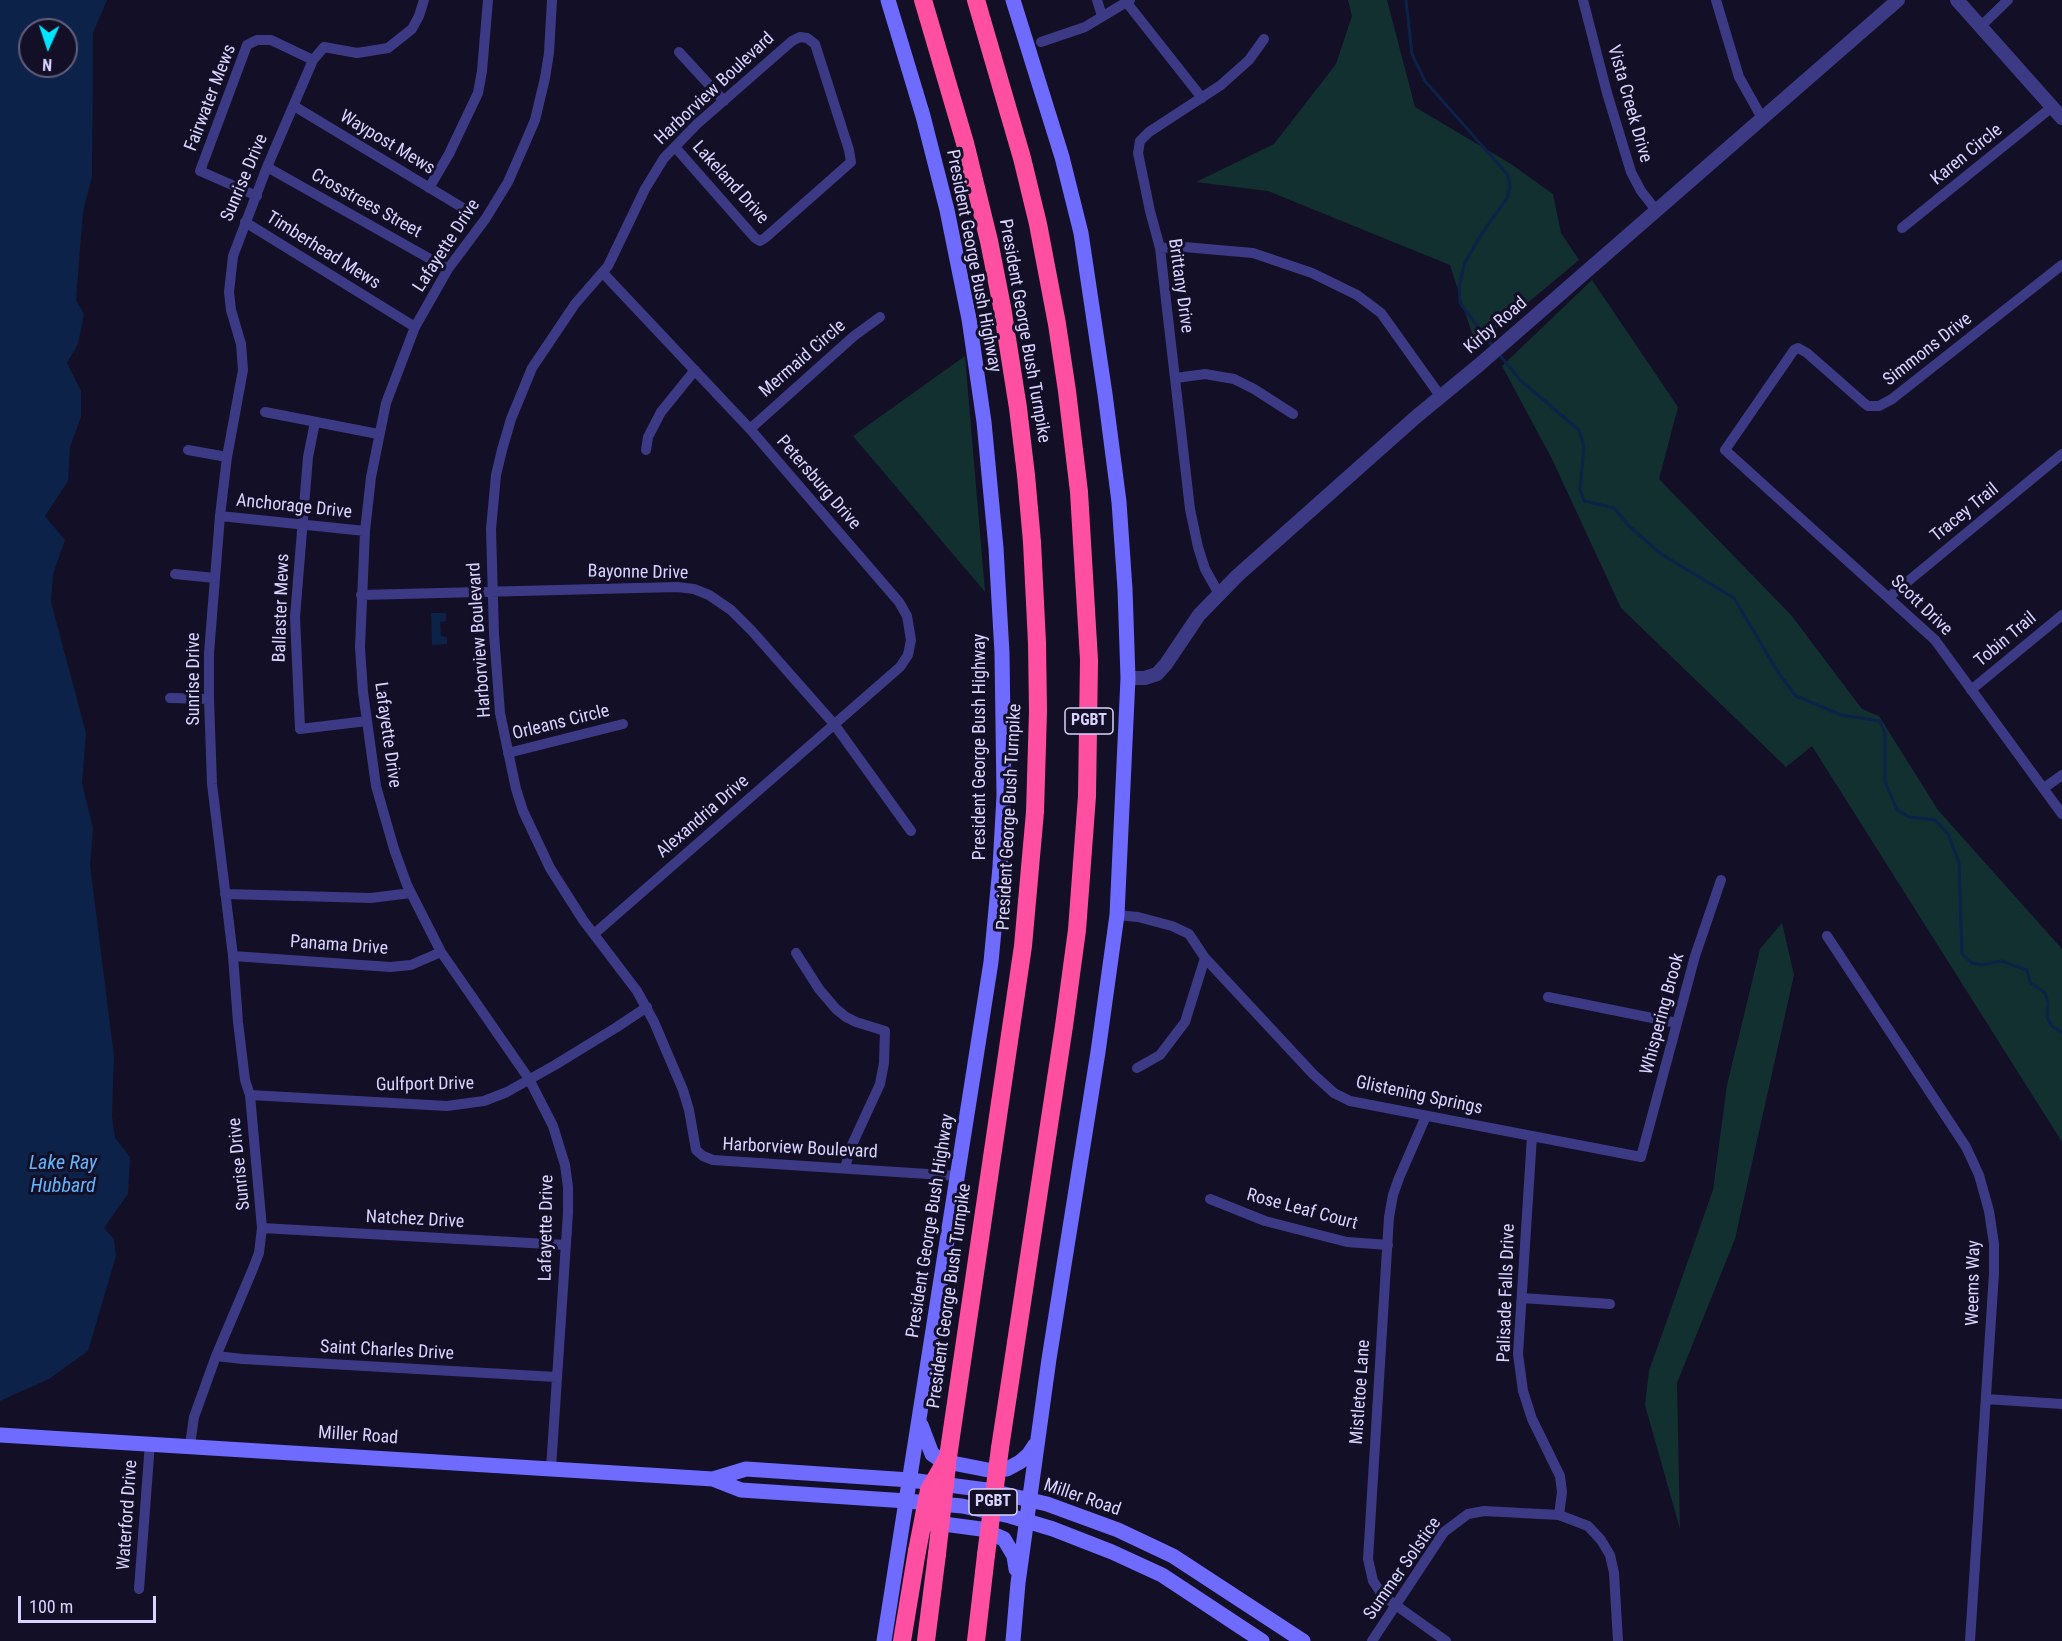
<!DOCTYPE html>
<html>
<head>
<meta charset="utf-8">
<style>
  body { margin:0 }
  #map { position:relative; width:2062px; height:1641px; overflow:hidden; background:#130f26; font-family:"Roboto Condensed",sans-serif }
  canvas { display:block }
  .north { position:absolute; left:18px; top:18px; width:60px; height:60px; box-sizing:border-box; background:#130f26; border:2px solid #625e7d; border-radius:50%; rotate:183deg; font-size:16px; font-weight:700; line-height:24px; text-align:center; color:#d9d4ff }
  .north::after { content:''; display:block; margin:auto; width:21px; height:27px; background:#00e5ff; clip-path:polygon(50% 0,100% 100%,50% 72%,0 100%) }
  .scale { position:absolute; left:18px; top:1596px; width:138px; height:27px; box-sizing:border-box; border:3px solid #d9d4ff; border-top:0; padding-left:8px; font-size:18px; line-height:21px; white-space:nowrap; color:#d9d4ff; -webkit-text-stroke:4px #130f26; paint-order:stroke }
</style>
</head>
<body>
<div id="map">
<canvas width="2062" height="1641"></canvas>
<div class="north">N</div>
<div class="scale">100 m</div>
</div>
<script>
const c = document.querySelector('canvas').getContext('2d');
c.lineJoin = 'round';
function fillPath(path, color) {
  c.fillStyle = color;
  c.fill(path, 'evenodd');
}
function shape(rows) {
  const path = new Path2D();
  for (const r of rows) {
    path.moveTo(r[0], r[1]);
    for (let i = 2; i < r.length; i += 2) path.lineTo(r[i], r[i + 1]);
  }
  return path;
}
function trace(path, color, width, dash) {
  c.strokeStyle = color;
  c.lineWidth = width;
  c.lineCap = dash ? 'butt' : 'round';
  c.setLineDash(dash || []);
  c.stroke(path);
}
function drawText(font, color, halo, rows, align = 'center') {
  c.font = font + ' "Roboto Condensed",sans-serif';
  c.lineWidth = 6;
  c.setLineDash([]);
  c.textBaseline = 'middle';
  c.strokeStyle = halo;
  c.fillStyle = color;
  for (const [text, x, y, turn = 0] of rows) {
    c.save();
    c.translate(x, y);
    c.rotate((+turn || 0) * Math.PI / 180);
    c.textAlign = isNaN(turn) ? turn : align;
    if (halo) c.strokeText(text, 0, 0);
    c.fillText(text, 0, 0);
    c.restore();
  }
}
const green = shape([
  [1348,0,1387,0,1415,107,1511,164,1553,194,1561,233,1579,260,1476,346,1450,265,1268,191,1196,182,1274,144,1336,64,1352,16],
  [1592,280,1678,407,1659,479,1791,615,1862,709,1879,716,1938,810,2062,949,2062,1142,1812,746,1786,767,1621,608,1552,459,1502,366],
  [965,356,985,592,853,436],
  [1782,923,1794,975,1735,1239,1677,1383,1680,1529,1645,1405,1649,1371,1713,1190,1727,1085,1760,949]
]);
const water = shape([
  [0,0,107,0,93,33,92,177,83,212,76,300,84,314,78,344,67,363,81,391,81,417,70,447,68,481,45,516,65,540,53,574,51,602,86,733,82,783,93,828,90,865,114,1057,112,1116,115,1138,130,1157,128,1194,104,1228,114,1239,116,1256,88,1351,49,1379,0,1401],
  [30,30,66,30,66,66,30,66],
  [431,613,446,613,446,621,440,622,441,636,447,637,447,644,432,645]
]);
const stream = shape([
  [1406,0,1412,54,1425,81,1508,175,1510,187,1507,198,1483,232,1465,262,1459,286,1460,303,1494,348],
  [1498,353,1520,380,1579,430,1584,447,1580,489,1584,501,1614,508,1628,525,1661,554,1734,598,1779,674,1796,696,1841,715,1880,721,1885,734,1885,782,1897,810,1909,817,1935,820,1948,834,1959,863,1962,954,1972,963,1982,965,2001,961,2027,970,2030,982,2045,993,2048,1003,2047,1017,2052,1026,2062,1033]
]);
const minor = shape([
  [1097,0,1102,16],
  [1583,0,1607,93,1631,172,1641,191,1656,210],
  [1716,0,1739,77,1762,118],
  [1127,3,1202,98],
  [1981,26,2008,0],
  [1041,42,1085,27,1130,0],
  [679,52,724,101],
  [294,106,463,208],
  [675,147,755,238,760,241,765,238,851,162,849,150,815,44,807,38,800,37,792,41,697,124,664,158,645,189,608,266,575,304,532,368,511,419,502,450,496,475,491,529,494,634,500,713,516,789,523,811,550,868,583,920,637,991,654,1022,683,1090,689,1110,696,1150,703,1156,713,1160,958,1176],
  [267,167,448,269],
  [429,188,449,154,478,93,482,71,488,0],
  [257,196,200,171,247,45,257,40,271,40,313,60],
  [245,222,415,327],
  [1902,228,2052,107],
  [1160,248,1184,247,1253,253,1312,273,1357,295,1381,313,1441,397],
  [2062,265,1925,373,1892,399,1879,406,1868,406,1864,403,1807,353,1798,348,1794,350,1725,450,1935,640,2062,814],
  [1176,378,1205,374,1234,379,1254,389,1293,414],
  [265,412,378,434],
  [315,422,308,457,295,617,300,729,367,721],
  [750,429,854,336,880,317],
  [188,450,227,457],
  [646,450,648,437,661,412,695,370],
  [220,516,365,531],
  [175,574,215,578],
  [1219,594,1205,569,1198,547,1190,509,1160,248,1150,211,1138,153,1140,141,1149,132,1221,85,1249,60,1264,39],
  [361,595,677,587,694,589,709,595,731,610,752,631,834,724,911,831],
  [1889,597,2062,454],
  [1971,690,2062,615],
  [170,698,209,699],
  [508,753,623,724],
  [2044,788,2062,775],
  [225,894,371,898,411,893],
  [1117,915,1138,917,1172,926,1189,934,1205,958,1313,1074,1334,1093,1350,1101,1641,1157,1695,956,1721,880],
  [594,934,900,667,908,655,911,640,907,616,899,602,750,429,603,273],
  [1827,936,1966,1147,1979,1175,1989,1211,1994,1244,1994,1273,1970,1641],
  [796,953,819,989,836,1009,846,1017,856,1022,885,1031,884,1063,880,1084,851,1147,845,1168],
  [233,956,390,967,411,965,441,952],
  [1548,997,1677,1023],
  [1137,1068,1160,1055,1185,1022,1205,958],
  [250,1095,447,1106,484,1101,507,1092,555,1065,617,1027,647,1007],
  [1426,1116,1399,1178,1393,1195,1389,1217,1368,1559,1373,1581,1383,1596,1446,1641],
  [1532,1136,1518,1354,1523,1391,1532,1419,1560,1476,1562,1492,1559,1515],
  [1210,1199,1265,1221,1347,1242,1388,1245],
  [262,1228,566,1245],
  [1522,1298,1610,1304],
  [216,1356,243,1359,556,1377],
  [1986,1399,2062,1404],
  [190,1445,194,1417,216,1356,252,1271,259,1253,262,1228,250,1095,245,1080,238,1022,233,956,212,784,209,699,209,653,220,516,227,457,243,370,241,344,231,310,229,292,233,256,267,167,313,60,324,47,357,53,388,48,412,29,419,16,424,0],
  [551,1468,568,1213,568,1187,565,1165,553,1126,529,1079,441,952,407,885,394,849,376,786,363,692,360,647,365,531,371,477,386,403,415,327,448,269,486,218,508,182,526,141,535,120,545,78,549,53,552,0],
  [139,1589,150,1443],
  [1372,1641,1444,1532,1468,1514,1484,1511,1559,1515,1588,1526,1601,1540,1610,1555,1614,1573,1618,1641]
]);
const tertiary = shape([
  [1957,0,2062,118],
  [1128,678,1145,678,1157,674,1166,664,1199,615,1237,576,1417,416,1479,365,1898,0]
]);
const secondary = shape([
  [921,1425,932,1454,942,1461,988,1470,1007,1469,1020,1462,1029,1454,1035,1445],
  [0,1435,713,1479,741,1490,907,1501,962,1506,1010,1516,1053,1529,1112,1552,1162,1575,1262,1641],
  [713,1479,746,1469,910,1480,987,1490,1047,1504,1118,1530,1173,1556,1303,1641],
  [931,1524,936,1523,981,1529,1004,1539,1014,1556,1016,1569],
  [884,1641,991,962,1000,867,1004,796,1002,653,996,548,984,422,969,319,947,210,923,116,888,0],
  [1013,1641,1018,1583,1049,1359,1098,1052,1117,915,1128,678,1125,589,1119,502,1105,394,1081,233,1062,157,1013,0]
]);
const motorway = shape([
  [923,0,965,143,989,241,1002,307,1018,408,1026,475,1032,542,1037,643,1038,711,1035,812,1023,946,948,1457],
  [976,0,1022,158,1038,224,1057,324,1067,391,1079,492,1089,660,1087,796,1077,930,1064,1026,1000,1448],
  [902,1641,917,1551],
  [926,1641,937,1554],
  [976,1641,986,1555]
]);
const motorwayBridge = shape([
  [917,1551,929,1490,948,1457],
  [937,1554,947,1465],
  [986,1555,1000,1448]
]);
const shields = [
  [1089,721,48],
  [993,1502,48]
];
const shieldNames = [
  ["PGBT",1089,721],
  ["PGBT",993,1502]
];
const streetNames = [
  ["Harborview Boulevard",715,89,-43],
  ["Fairwater Mews",211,98,-69],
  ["Vista Creek Drive",1629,104,74],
  ["Waypost Mews",387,143,31],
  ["Karen Circle",1967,155,-39],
  ["Sunrise Drive",245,178,-67],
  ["Lakeland Drive",730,183,48],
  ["Crosstrees Street",366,204,29],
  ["Lafayette Drive",447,246,-57],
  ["Timberhead Mews",323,251,32],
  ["President George Bush Highway",973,261,79],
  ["Brittany Drive",1180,286,82],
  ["Kirby Road",1496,326,-41],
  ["President George Bush Turnpike",1024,331,80],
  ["Simmons Drive",1928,350,-38],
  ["Mermaid Circle",803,359,-41],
  ["Petersburg Drive",818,483,49],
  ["Anchorage Drive",294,507,6],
  ["Tracey Trail",1965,513,-39],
  ["Bayonne Drive",638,573,1],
  ["Scott Drive",1921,606,44],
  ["Ballaster Mews",282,608,-88],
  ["Harborview Boulevard",480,640,-94],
  ["Tobin Trail",2006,640,-40],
  ["Sunrise Drive",194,679,-90],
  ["Orleans Circle",561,723,-14],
  ["Lafayette Drive",387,735,82],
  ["President George Bush Highway",980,747,-90],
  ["Alexandria Drive",703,817,-41],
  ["President George Bush Turnpike",1010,817,-87],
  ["Panama Drive",339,946,4],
  ["Whispering Brook",1663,1014,-75],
  ["Gulfport Drive",425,1085,-1],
  ["Glistening Springs",1419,1096,12],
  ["Harborview Boulevard",800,1149,3],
  ["Sunrise Drive",240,1164,-96],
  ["Rose Leaf Court",1302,1210,15],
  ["Natchez Drive",415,1220,3],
  ["President George Bush Highway",931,1226,-81],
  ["Lafayette Drive",547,1228,-89],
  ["Weems Way",1974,1283,-89],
  ["Palisade Falls Drive",1507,1293,-88],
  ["President George Bush Turnpike",950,1296,-82],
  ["Saint Charles Drive",387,1351,3],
  ["Mistletoe Lane",1361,1392,-86],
  ["Miller Road",358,1436,4],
  ["Miller Road",1082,1498,19],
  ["Waterford Drive",128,1515,-86],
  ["Summer Solstice",1403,1569,-55]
];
const waterNames = [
  ["Lake Ray",63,1164],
  ["Hubbard",63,1187]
];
fillPath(green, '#12302f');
fillPath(water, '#0c2248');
trace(stream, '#0c2248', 3);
trace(minor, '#3d3a85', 10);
trace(tertiary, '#3d3a85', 14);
trace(secondary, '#6f6bff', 15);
trace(motorway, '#ff4fa3', 18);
trace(motorwayBridge, '#ff4fa3', 18);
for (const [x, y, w] of shields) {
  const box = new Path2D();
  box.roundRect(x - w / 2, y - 13, w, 26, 4.5);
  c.fillStyle = '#130f26';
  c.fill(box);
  trace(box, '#d9d4ff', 1.5);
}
drawText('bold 16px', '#d9d4ff', null, shieldNames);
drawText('18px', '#d9d4ff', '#130f26', streetNames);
drawText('italic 20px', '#62b6ff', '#130f26', waterNames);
</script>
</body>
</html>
